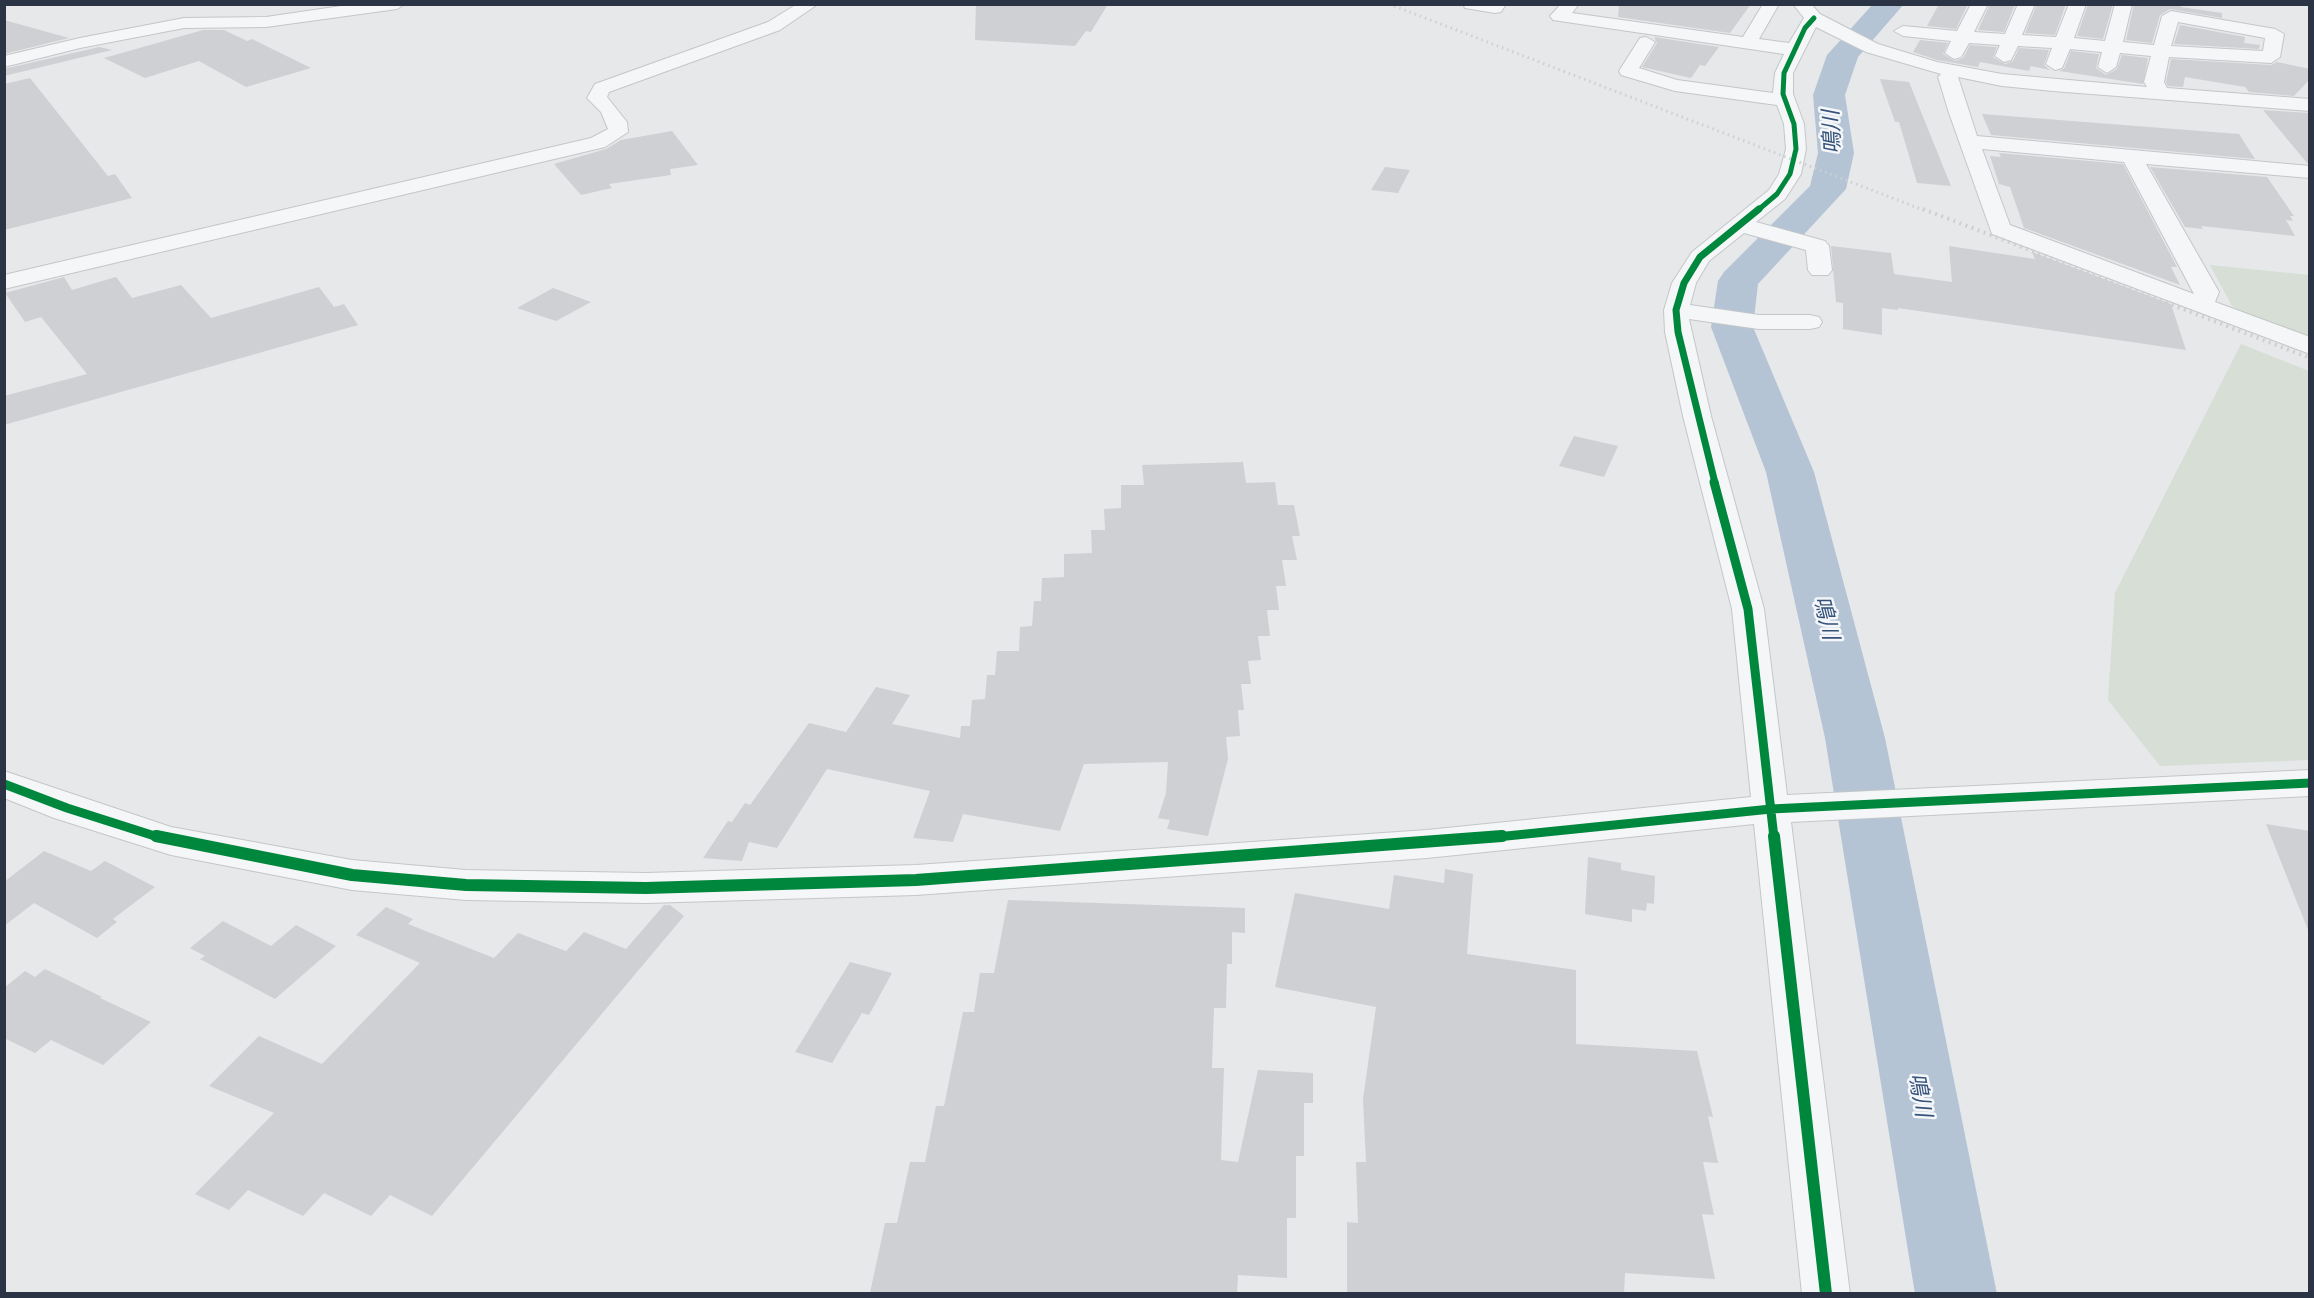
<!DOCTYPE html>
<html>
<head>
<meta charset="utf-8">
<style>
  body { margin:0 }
  #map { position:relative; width:2314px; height:1298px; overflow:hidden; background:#e6e8ea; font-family:"Asap Condensed",sans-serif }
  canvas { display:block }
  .frame { position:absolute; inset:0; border:6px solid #2b3445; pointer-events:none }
</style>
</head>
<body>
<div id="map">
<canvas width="2314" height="1298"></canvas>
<div class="frame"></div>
</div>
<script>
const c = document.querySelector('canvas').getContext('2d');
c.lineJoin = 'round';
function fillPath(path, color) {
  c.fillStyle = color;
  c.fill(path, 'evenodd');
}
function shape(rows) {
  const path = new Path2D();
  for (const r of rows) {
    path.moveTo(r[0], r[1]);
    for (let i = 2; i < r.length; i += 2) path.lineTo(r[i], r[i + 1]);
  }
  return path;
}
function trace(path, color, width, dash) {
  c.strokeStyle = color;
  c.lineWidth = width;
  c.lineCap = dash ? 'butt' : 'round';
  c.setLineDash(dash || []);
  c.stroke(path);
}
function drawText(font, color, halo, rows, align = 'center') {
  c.font = font + ' "Asap Condensed","Noto Sans JP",sans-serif';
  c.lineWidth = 5;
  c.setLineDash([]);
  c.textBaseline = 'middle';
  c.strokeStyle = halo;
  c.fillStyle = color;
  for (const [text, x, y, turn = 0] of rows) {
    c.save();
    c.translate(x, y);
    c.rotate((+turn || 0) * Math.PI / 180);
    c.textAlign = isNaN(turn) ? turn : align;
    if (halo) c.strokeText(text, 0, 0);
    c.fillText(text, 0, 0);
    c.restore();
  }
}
const green = shape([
  [2210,265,2309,275,2309,338,2244,313,2232,306],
  [2241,344,2309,371,2309,760,2160,766,2108,700,2115,593]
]);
const river = shape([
  [1873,4,1904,4,1858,57,1845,95,1854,153,1846,189,1758,284,1753,327,1814,472,1885,738,1997,1294,1915,1294,1825,738,1766,472,1711,327,1718,281,1724,272,1810,186,1818,153,1813,95,1827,55,1873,4]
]);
const building = shape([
  [976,4,1108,4,1091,32,1086,31,1075,46,975,40],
  [1619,4,1751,4,1730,33,1618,17],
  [1939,4,1968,4,1956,29,1927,26],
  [1990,4,2015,4,2004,32,1978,30],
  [2037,4,2066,4,2055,35,2025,33],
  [2088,4,2113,4,2103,39,2077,36],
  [2134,4,2181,4,2181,7,2222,13,2222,18,2170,9,2160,15,2152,43,2126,40],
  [4,20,69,38,4,54],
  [2180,25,2245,37,2244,43,2260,45,2259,49,2174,44],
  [203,30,224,30,247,41,252,39,311,68,246,87,199,61,145,78,104,58],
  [1654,37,1719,47,1705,66,1700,65,1691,78,1642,67,1657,43],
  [1920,40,1948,43,1943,54,1955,61,1963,58,1970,45,1997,47,1993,57,2005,64,2013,61,2019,48,2049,50,2044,65,2050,70,2031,66,2029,71,1980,62,1978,67,1937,60,1913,52],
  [99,47,112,50,4,76,4,69],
  [2071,51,2099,54,2096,68,2106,75,2117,69,2122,55,2148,58,2143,84,2059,71,2064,69],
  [2171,59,2271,65,2277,62,2310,69,2310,79,2294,96,2249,92,2245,87,2185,77,2183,87,2168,86,2166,82],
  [30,78,108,176,115,174,132,198,4,230,4,84],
  [1880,79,1909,82,1951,186,1917,183,1899,122,1895,122],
  [2263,110,2308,113,2310,164,2307,163],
  [1982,114,2239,134,2255,159,1991,135],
  [672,131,698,165,670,169,671,175,609,184,612,188,581,195,554,164,606,149,621,140],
  [1999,153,2123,164,2177,267,2171,267,2180,285,2024,228,2010,187,1999,184,1990,156,2001,157],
  [1385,167,1410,170,1398,193,1371,190],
  [2150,167,2267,177,2294,216,2290,216,2293,221,2286,220,2295,236,2201,226,2203,229,2185,227],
  [1831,246,1891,253,1894,274,1952,282,1949,246,2035,259,2032,252,2171,304,2186,350,1898,308,1898,310,1882,308,1882,335,1843,329,1843,303,1836,302],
  [64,277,72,290,116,277,132,298,181,285,211,318,319,287,334,307,344,304,358,325,4,425,4,396,87,374,41,317,25,322,5,293],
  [553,288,591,302,556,321,517,308],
  [1574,436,1618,446,1604,477,1559,466],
  [1243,462,1246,483,1275,482,1278,505,1294,505,1300,536,1292,536,1297,560,1282,560,1286,586,1276,586,1279,610,1267,610,1270,636,1258,636,1261,660,1248,661,1251,684,1241,684,1244,710,1238,710,1240,736,1226,737,1228,759,1208,836,1167,829,1170,820,1158,818,1166,793,1168,762,1084,764,1060,831,963,814,953,842,913,838,930,791,827,769,777,848,749,842,742,861,703,858,728,821,732,822,745,803,750,805,809,723,846,732,876,687,910,695,892,724,960,738,961,726,970,726,972,700,985,699,987,675,995,675,997,651,1019,651,1020,627,1032,626,1034,601,1041,601,1042,578,1064,577,1064,554,1092,553,1091,530,1105,530,1104,509,1121,508,1121,485,1144,485,1142,465],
  [2266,824,2310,831,2310,930,2308,930],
  [44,851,91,871,105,861,155,887,113,919,117,922,97,938,34,903,4,926,4,882],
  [1588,857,1621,863,1621,870,1655,876,1654,904,1647,903,1646,911,1632,909,1632,922,1585,914],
  [1445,869,1473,874,1467,954,1576,970,1576,1044,1697,1051,1713,1117,1708,1116,1718,1163,1703,1162,1714,1215,1702,1214,1715,1279,1625,1273,1624,1293,1347,1293,1347,1222,1358,1223,1356,1162,1366,1162,1363,1099,1376,1007,1275,987,1295,893,1389,909,1394,875,1444,883],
  [1008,900,1245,908,1245,933,1232,932,1232,964,1227,964,1226,1008,1214,1008,1212,1068,1224,1068,1221,1160,1238,1162,1258,1070,1313,1073,1313,1103,1304,1103,1304,1156,1296,1156,1296,1218,1287,1218,1287,1278,1238,1275,1237,1293,870,1293,885,1223,897,1223,910,1162,925,1162,936,1106,944,1106,963,1012,974,1012,980,973,994,973],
  [664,905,670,905,684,916,432,1216,390,1195,371,1216,324,1193,303,1216,248,1190,229,1210,195,1194,274,1113,209,1086,259,1036,322,1064,420,963,356,935,386,907,413,919,408,924,494,958,518,933,566,951,584,932,626,949],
  [223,921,271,946,296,925,336,946,275,999,200,959,205,956,190,948],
  [850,962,892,973,869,1015,862,1013,832,1063,795,1052],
  [45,969,102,997,100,998,151,1022,103,1065,51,1040,35,1053,4,1038,4,988,25,971,35,977]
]);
const minor = shape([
  [355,4,405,4,397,9,266,27,184,28,80,48,4,67,4,56,80,38,184,18,266,17,355,4],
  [797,4,818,4,780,30,609,92,607,97,627,122,628,132,605,147,4,289,4,275,591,138,608,129,601,112,587,98,595,84,768,22,797,4],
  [1463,4,1506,4,1501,12,1495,13,1465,8,1463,4],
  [1561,4,1579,4,1572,13,1743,37,1763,4,1779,4,1759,39,1789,43,1804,18,1793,4,1811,4,1820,14,1878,44,1937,62,2002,74,2147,87,2144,82,2151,56,2120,53,2116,67,2107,73,2098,67,2102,52,2070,49,2062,68,2055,70,2046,64,2052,48,2018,46,2011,60,2004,62,1995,56,2000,45,1969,43,1961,57,1954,59,1945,53,1951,41,1903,36,1894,31,1903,26,1957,31,1971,4,1988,4,1974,32,2005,34,2018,4,2035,4,2022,35,2056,37,2069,4,2086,4,2074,38,2105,41,2115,4,2132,4,2123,42,2154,45,2162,16,2171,11,2275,29,2284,34,2280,57,2271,63,2169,57,2164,82,2167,88,2310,99,2310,111,2053,91,2002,86,1958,77,1977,136,2310,166,2310,178,2146,164,2219,292,2215,302,2310,337,2310,354,1992,234,1949,113,1938,77,1941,74,1866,52,1816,27,1793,73,1793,94,1804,124,1806,149,1801,174,1785,199,1756,222,1825,241,1829,246,1832,270,1828,275,1812,275,1808,270,1806,250,1744,233,1709,261,1696,283,1690,305,1759,315,1810,315,1819,317,1822,322,1819,327,1810,329,1759,329,1689,319,1711,416,1764,609,1787,795,2310,770,2310,796,1791,822,1850,1294,1802,1294,1754,824,1427,858,916,895,646,903,466,900,352,890,171,855,54,818,4,798,4,771,171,827,352,860,466,870,646,873,916,865,1427,830,1751,797,1732,609,1683,416,1665,332,1664,310,1672,283,1692,252,1769,190,1779,174,1786,149,1784,124,1777,105,1675,91,1621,75,1619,71,1640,38,1646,37,1655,42,1639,68,1677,80,1773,93,1775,73,1784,54,1553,20,1550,16,1561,4],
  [2178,22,2265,38,2263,51,2171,46,2178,22],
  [1982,149,2124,162,2194,294,2010,225,1982,149]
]);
const railFar1 = shape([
  [1389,4,1926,211]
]);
const rail = shape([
  [1923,209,2310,358]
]);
const cyclewayFar3 = shape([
  [1757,211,1777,194,1790,174,1796,149,1794,124,1783,94,1784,73,1805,28,1814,18]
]);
const cyclewayFar2 = shape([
  [1715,483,1678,332,1676,310,1684,283,1700,257,1759,209]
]);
const cyclewayFar1 = shape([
  [1714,482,1748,609,1774,838],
  [4,784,67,808,161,838],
  [1487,838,1771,809,2310,783]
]);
const cycleway = shape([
  [156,836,352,875,466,885,646,888,916,880,1502,836],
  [1774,836,1826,1294]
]);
const waterNames = [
  ["鳴川",1832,132,-93],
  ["鳴川",1826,618,76],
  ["鳴川",1920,1095,80]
];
fillPath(green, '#d6ded6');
fillPath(river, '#b4c4d5');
fillPath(building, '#ced0d3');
trace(minor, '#c4c6c8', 2);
fillPath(minor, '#f5f6f7');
trace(railFar1, '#cecfd2', 3, [1.5, 4]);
trace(rail, '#cecfd2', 4, [2, 4.5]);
trace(cyclewayFar3, '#00873e', 5);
trace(cyclewayFar2, '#00873e', 7);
trace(cyclewayFar1, '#00873e', 9);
trace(cycleway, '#00873e', 12);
drawText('italic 22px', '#34527a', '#f4f6f9', waterNames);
</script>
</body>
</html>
